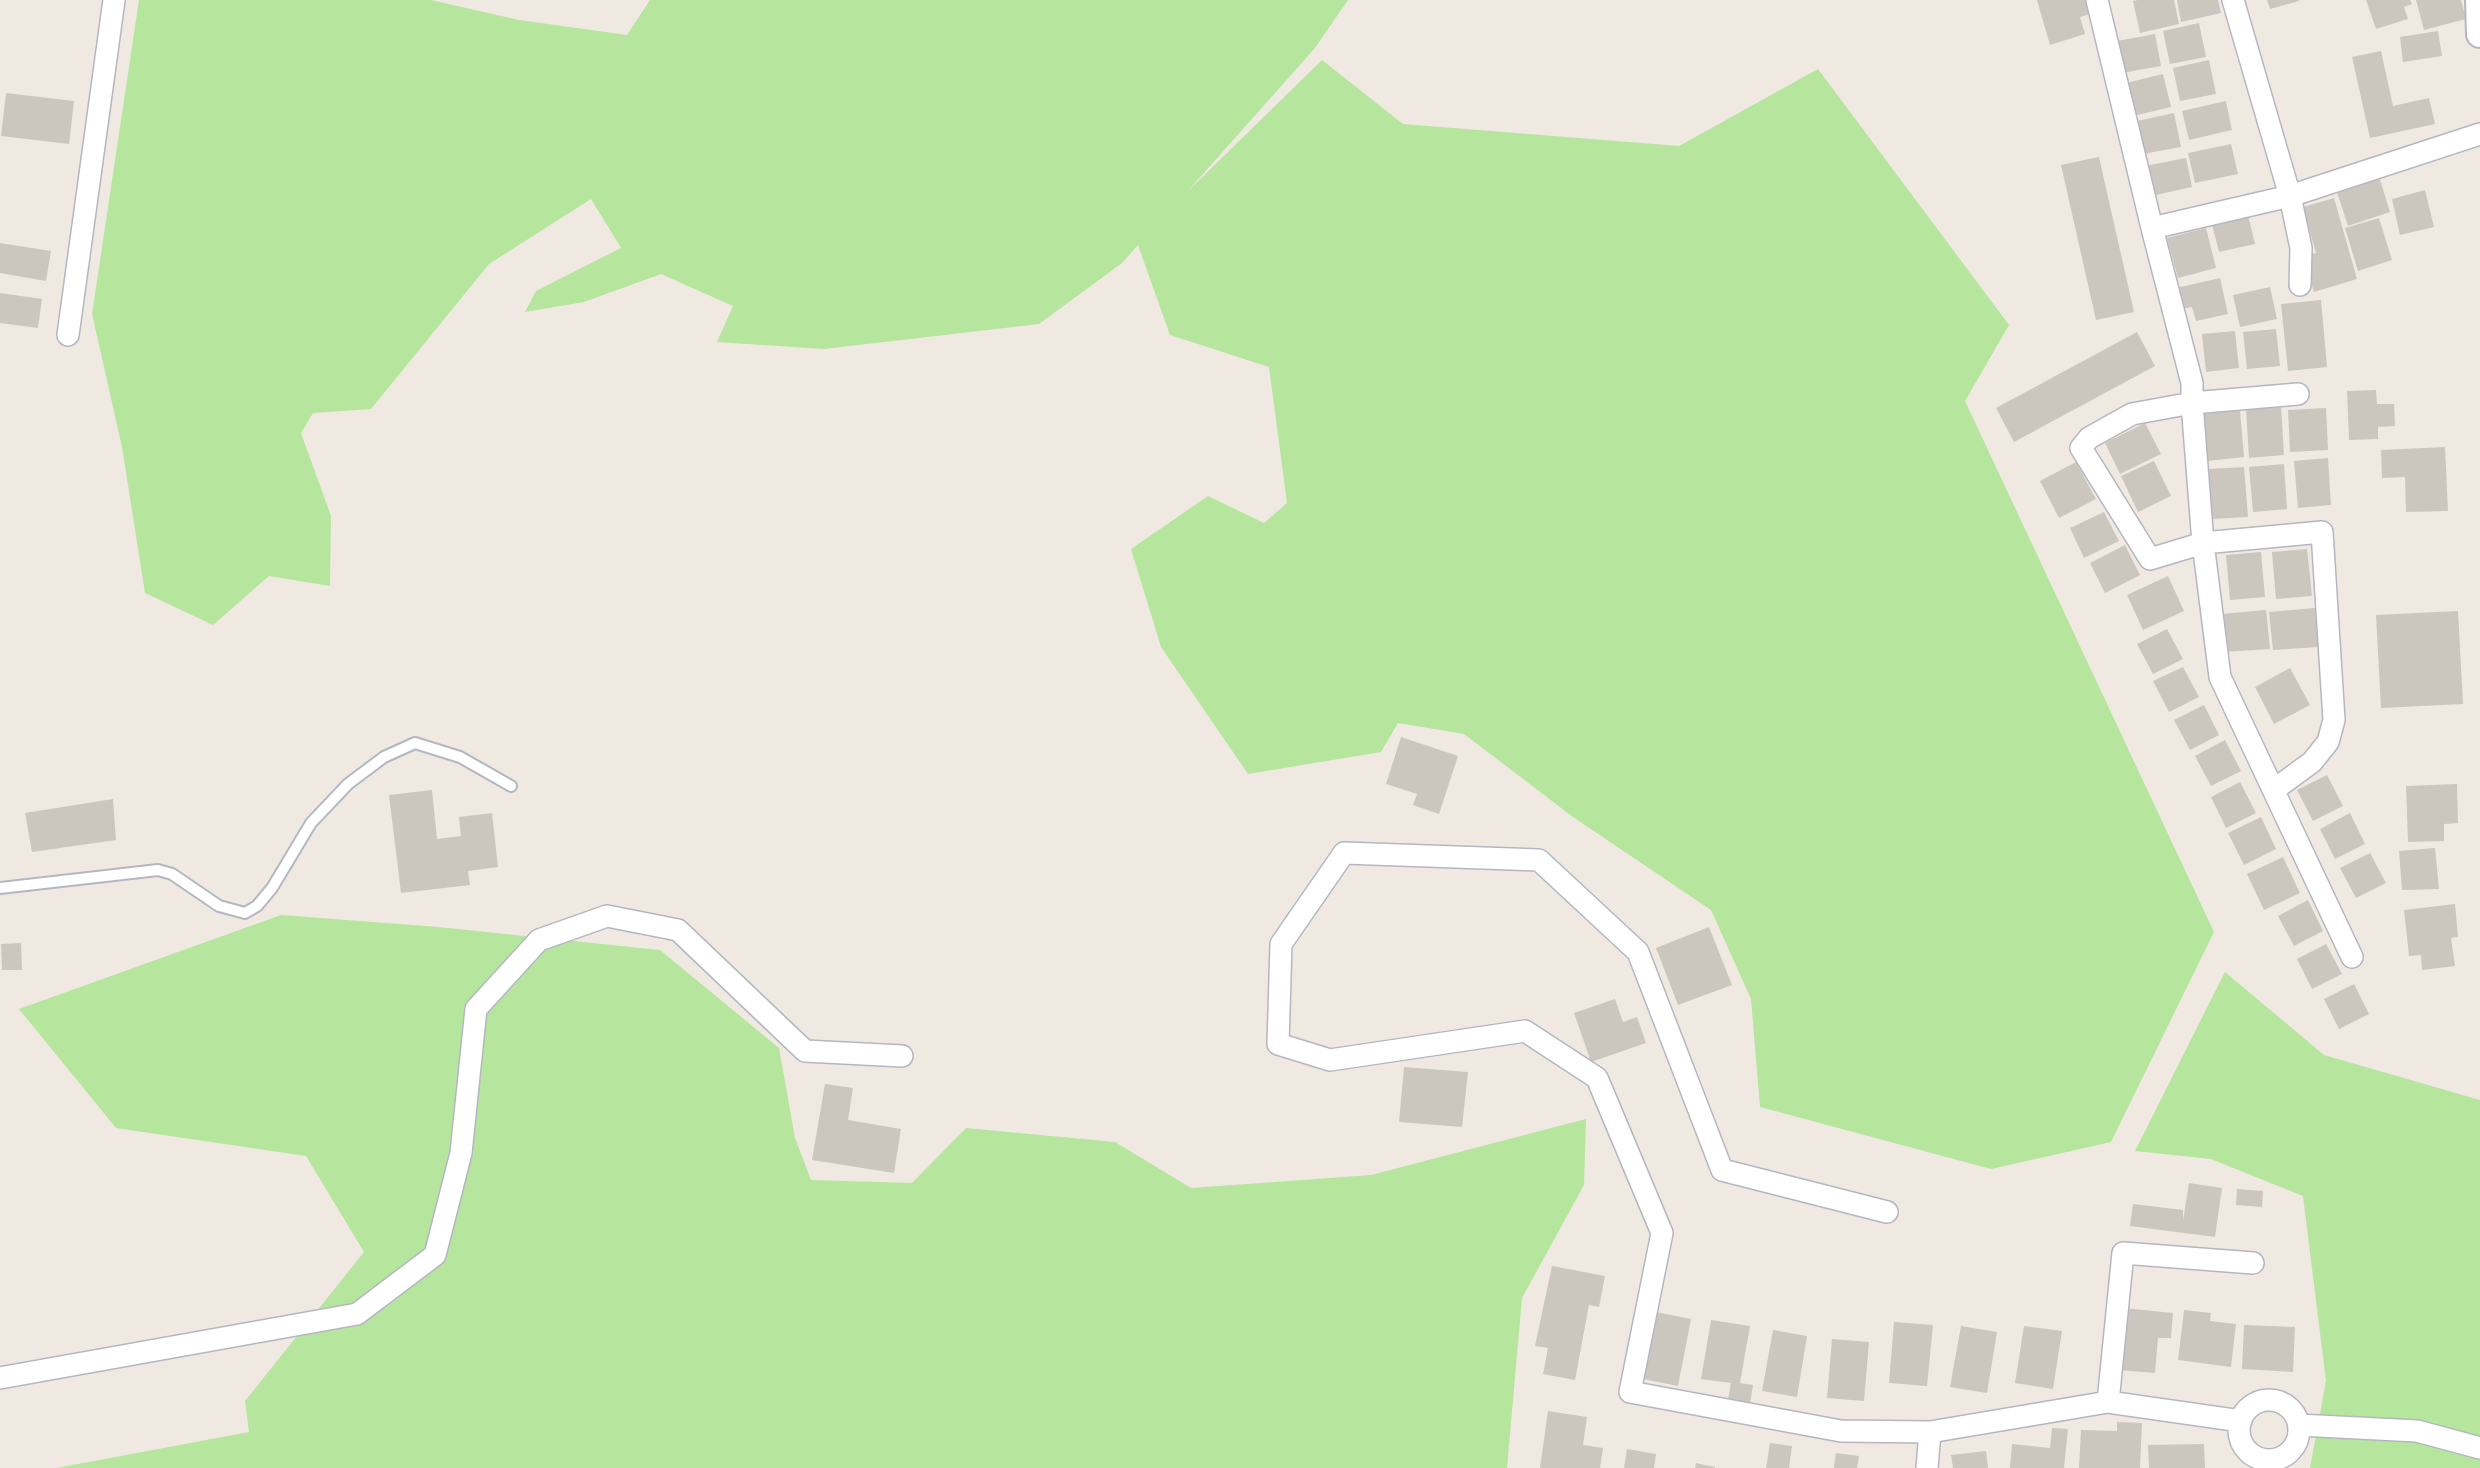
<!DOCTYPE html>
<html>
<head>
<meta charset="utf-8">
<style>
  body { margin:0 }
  canvas { display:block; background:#efe9e1 }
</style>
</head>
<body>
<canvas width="2480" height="1468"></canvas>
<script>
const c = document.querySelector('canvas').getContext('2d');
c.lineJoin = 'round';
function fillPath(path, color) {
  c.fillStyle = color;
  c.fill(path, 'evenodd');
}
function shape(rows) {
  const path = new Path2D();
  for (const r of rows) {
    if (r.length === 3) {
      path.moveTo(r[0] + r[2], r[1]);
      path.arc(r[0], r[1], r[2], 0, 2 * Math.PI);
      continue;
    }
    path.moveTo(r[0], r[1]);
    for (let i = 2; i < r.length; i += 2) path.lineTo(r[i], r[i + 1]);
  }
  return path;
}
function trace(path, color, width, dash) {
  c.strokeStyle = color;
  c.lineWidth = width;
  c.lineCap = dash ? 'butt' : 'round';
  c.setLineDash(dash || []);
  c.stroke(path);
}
const green = shape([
  [139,0,431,0,519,20,627,35,650,0,1348,0,1315,48,1187,192,1322,60,1403,124,1679,146,1818,69,2009,325,1965,401,2214,932,2111,1142,1991,1169,1760,1107,1751,999,1711,910,1573,817,1464,734,1398,723,1381,752,1248,774,1161,647,1131,549,1208,496,1264,523,1287,503,1269,367,1170,335,1138,245,1122,263,1039,324,824,349,717,342,733,306,661,274,584,302,525,312,536,291,621,248,591,199,489,264,371,409,313,413,301,433,331,516,330,586,269,576,213,625,145,593,122,447,92,314],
  [281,915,438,927,660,950,779,1048,795,1138,811,1180,912,1183,966,1128,1115,1142,1191,1188,1371,1175,1586,1119,1584,1185,1522,1298,1507,1468,57,1468,249,1432,245,1401,364,1252,306,1156,116,1128,19,1009],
  [2225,972,2324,1055,2480,1100,2480,1468,2310,1468,2326,1381,2303,1196,2211,1159,2135,1151]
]);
const building = shape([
  [2037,0,2089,0,2093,13,2080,17,2085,34,2050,45],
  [2138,0,2174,0,2179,24,2140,33,2133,1],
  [2177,0,2218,0,2221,13,2181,22],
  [2267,0,2299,0,2299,1,2270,9],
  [2366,0,2410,0,2412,4,2404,7,2408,19,2376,29],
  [2416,0,2461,0,2466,19,2424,30],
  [2199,23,2206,57,2170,64,2163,31],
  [2438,31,2442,56,2403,62,2400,37],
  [2155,34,2161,66,2122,73,2117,41],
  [2381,51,2393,106,2429,98,2435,124,2370,138,2352,57],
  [2209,60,2216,94,2180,101,2173,68],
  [2163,74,2171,107,2133,116,2126,83],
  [6,93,74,101,69,144,1,136],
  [2226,101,2232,130,2189,140,2182,111],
  [2174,113,2181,147,2143,154,2137,121],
  [2231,144,2238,174,2195,183,2188,153],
  [2099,157,2134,312,2096,320,2061,165],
  [2186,158,2192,187,2151,196,2145,166],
  [2378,173,2390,212,2348,226,2335,186],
  [2425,190,2434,227,2400,235,2392,199],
  [2334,198,2357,279,2314,292,2303,257,2316,253,2303,207],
  [2248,215,2255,244,2219,252,2212,224],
  [2379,218,2392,260,2358,271,2345,228],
  [2206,228,2216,268,2178,278,2167,238],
  [0,243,51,251,46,281,0,273],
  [2220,278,2228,314,2196,321,2192,307,2181,309,2176,288],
  [2270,287,2277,319,2240,327,2233,295],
  [0,293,42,299,38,328,0,323],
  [2321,300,2327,367,2288,371,2281,304],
  [2276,329,2280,366,2247,369,2243,332],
  [2235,331,2239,368,2206,372,2202,334],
  [2137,332,2155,366,2014,442,1996,408],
  [2376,390,2377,404,2394,404,2395,426,2378,427,2378,439,2349,440,2347,391],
  [2281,406,2284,455,2249,458,2246,409],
  [2326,408,2328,450,2290,452,2288,410],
  [2240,410,2244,457,2208,461,2204,414],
  [2145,423,2161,454,2120,474,2105,443],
  [2445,447,2448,511,2406,512,2405,477,2382,478,2381,450],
  [2328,458,2331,505,2298,508,2294,461],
  [2154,461,2171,496,2138,512,2121,476],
  [2076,462,2096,499,2059,518,2040,481],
  [2284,464,2287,509,2253,512,2249,467],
  [2244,467,2248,517,2212,519,2209,469],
  [2104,512,2119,541,2084,558,2070,528],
  [2125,545,2140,575,2105,593,2090,563],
  [2307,549,2312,596,2276,599,2272,552],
  [2261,552,2265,597,2230,600,2226,555],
  [2168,576,2184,611,2143,630,2127,595],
  [2315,608,2318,647,2273,650,2269,612],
  [2266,610,2270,649,2224,652,2221,614],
  [2458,611,2463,704,2381,708,2376,615],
  [2167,629,2183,659,2153,674,2137,644],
  [2183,667,2199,697,2169,712,2153,681],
  [2290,668,2310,705,2274,724,2255,687],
  [2204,705,2219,735,2190,750,2174,720],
  [1401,737,1458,756,1439,814,1413,805,1417,794,1386,784],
  [2225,740,2241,771,2211,786,2195,756],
  [2327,775,2343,806,2313,821,2297,790],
  [2240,782,2256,813,2226,828,2211,797],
  [2457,784,2458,823,2444,824,2444,841,2408,842,2406,786],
  [432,790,437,839,461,836,459,817,492,813,498,867,468,871,470,885,401,893,389,795],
  [113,799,116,840,32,852,25,813],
  [2350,813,2365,844,2335,859,2320,829],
  [2261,817,2276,849,2244,865,2228,833],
  [2435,848,2439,889,2402,890,2399,851],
  [2370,853,2386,883,2356,898,2340,868],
  [2283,857,2300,893,2264,910,2247,874],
  [2308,900,2323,931,2294,946,2278,916],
  [2455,904,2458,937,2451,938,2455,966,2422,970,2421,955,2409,956,2404,910],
  [1709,927,1732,985,1678,1005,1656,948],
  [21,943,22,970,2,970,1,944],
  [2326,944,2342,974,2312,989,2297,959],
  [2354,984,2369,1014,2339,1029,2324,999],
  [1615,999,1623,1022,1637,1017,1646,1043,1591,1062,1574,1013],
  [1404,1067,1468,1072,1462,1127,1399,1122],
  [825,1084,853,1088,848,1120,901,1129,894,1173,812,1160],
  [2189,1183,2222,1188,2215,1237,2130,1226,2133,1204,2183,1210,2183,1221],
  [2237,1189,2263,1191,2262,1207,2236,1205],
  [1552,1266,1605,1276,1599,1307,1589,1305,1575,1380,1543,1374,1548,1348,1535,1346],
  [2123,1308,2173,1313,2171,1338,2158,1338,2155,1373,2118,1370],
  [2184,1310,2211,1313,2210,1321,2236,1324,2231,1367,2178,1360],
  [1651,1311,1691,1319,1678,1386,1638,1378],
  [1711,1320,1750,1326,1740,1383,1753,1385,1750,1404,1728,1400,1731,1383,1701,1379],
  [1894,1322,1933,1325,1927,1386,1889,1383],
  [2244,1325,2295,1327,2293,1372,2242,1369],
  [1961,1326,1997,1332,1987,1393,1950,1387],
  [2024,1326,2062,1331,2053,1389,2015,1383],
  [1773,1330,1807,1336,1797,1397,1762,1391],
  [1832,1339,1869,1342,1864,1401,1827,1398],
  [1548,1411,1587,1417,1583,1445,1603,1448,1600,1468,1540,1468],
  [2117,1422,2142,1423,2140,1468,2079,1468,2081,1430,2117,1431],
  [2052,1428,2068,1429,2064,1468,2010,1468,2012,1444,2050,1448],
  [1770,1443,1792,1446,1789,1468,1766,1468],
  [2204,1444,2205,1468,2149,1468,2148,1445],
  [1627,1449,1656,1454,1654,1468,1624,1468],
  [1986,1451,1988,1468,1953,1468,1951,1455],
  [1836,1453,1859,1456,1857,1468,1834,1468],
  [1696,1463,1715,1467,1715,1468,1695,1468]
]);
const service = shape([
  [0,888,158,870,172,874,219,906,245,913,257,906,272,888,311,823,348,784,384,757,415,743,460,757,511,786]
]);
const minor = shape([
  [2097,0,2152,228,2192,383,2192,403,2203,543,2220,677,2352,957],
  [2233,0,2290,196,2301,248,2300,285],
  [2152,228,2290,196,2480,134],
  [68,335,114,0],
  [2275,789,2312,762,2328,742,2334,720,2322,532,2203,543,2150,559,2081,448,2089,438,2132,414,2192,403,2298,394],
  [1887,1212,1722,1170,1638,952,1539,860,1344,853,1281,944,1278,1044,1330,1060,1525,1031,1597,1078,1662,1233,1630,1392,1841,1431,1930,1432,2108,1402,2241,1421],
  [0,1378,357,1314,435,1255,461,1153,476,1009,539,940,607,916,678,930,805,1051,902,1056],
  [2269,1430,30],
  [2108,1402,2123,1253,2253,1263],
  [2299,1425,2417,1431,2480,1448],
  [1927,1468,1930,1432]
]);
const tertiary = shape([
  [2479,0,2480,34]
]);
fillPath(green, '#b6e59e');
fillPath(building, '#cbc7bf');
trace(service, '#b4b7c1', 14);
trace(minor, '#b4b7c1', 24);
trace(tertiary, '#b4b7c1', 30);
trace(service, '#fff', 10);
trace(minor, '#fff', 21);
trace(tertiary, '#fff', 26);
</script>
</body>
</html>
